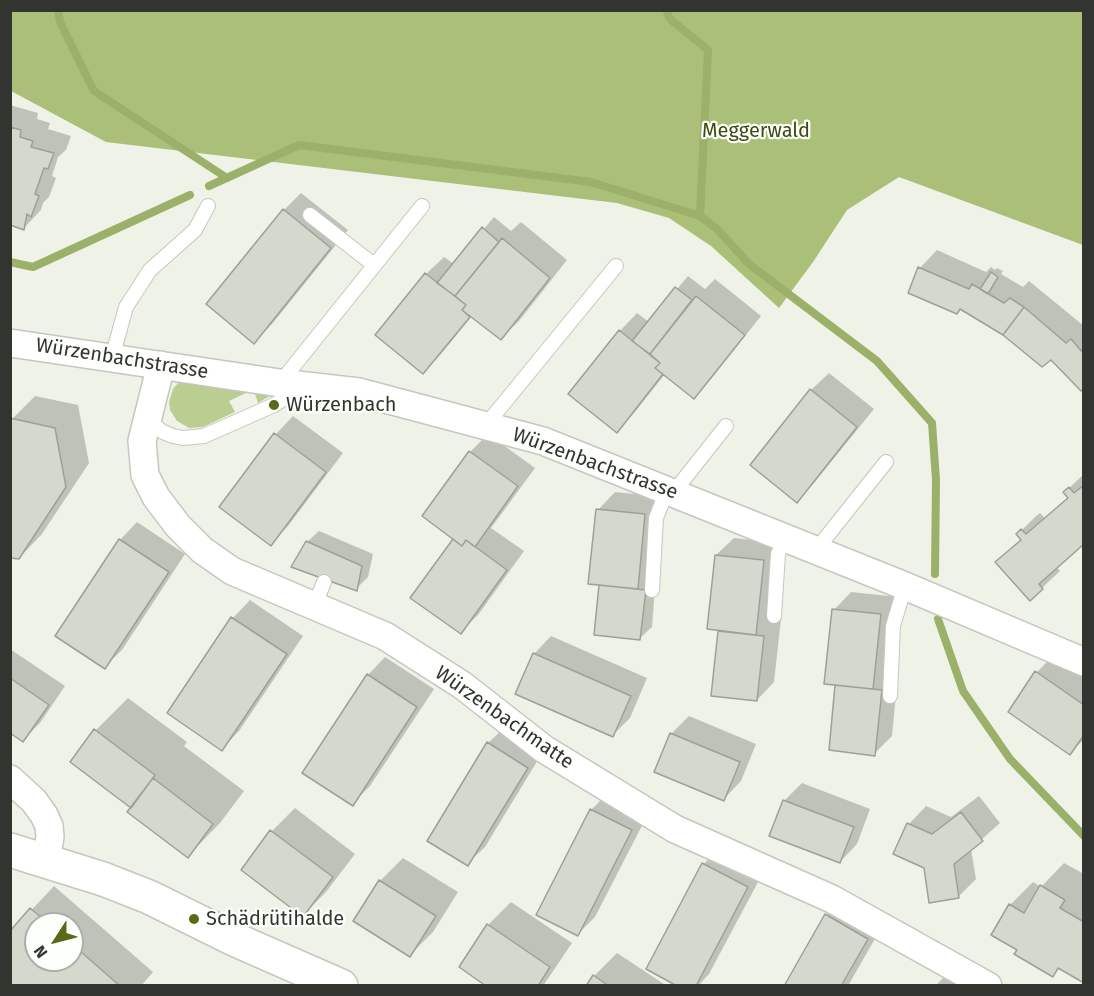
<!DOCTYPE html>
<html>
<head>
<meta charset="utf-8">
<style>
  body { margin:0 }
  #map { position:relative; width:1094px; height:996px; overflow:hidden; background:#eff3e7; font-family:"Fira Sans",sans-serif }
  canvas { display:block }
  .frame { position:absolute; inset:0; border:12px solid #323430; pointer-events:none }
  .north { position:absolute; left:24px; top:912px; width:60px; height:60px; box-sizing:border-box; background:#fdfffa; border:2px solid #acaea9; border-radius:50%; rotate:234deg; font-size:16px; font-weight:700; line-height:24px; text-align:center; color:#323430 }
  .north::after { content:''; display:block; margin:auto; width:21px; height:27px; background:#576a17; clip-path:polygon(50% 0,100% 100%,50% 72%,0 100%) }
</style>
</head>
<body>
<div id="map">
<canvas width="1094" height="996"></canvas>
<div class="frame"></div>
<div class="north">N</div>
</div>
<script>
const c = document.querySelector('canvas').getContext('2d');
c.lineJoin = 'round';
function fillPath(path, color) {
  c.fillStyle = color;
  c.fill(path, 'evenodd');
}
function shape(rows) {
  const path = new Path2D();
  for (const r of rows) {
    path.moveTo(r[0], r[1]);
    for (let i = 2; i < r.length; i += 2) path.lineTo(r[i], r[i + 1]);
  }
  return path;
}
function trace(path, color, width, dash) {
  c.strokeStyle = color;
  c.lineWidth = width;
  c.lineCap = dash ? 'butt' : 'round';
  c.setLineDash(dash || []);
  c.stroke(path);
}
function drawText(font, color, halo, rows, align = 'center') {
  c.font = font + ' "Fira Sans",sans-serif';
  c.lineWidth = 4.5;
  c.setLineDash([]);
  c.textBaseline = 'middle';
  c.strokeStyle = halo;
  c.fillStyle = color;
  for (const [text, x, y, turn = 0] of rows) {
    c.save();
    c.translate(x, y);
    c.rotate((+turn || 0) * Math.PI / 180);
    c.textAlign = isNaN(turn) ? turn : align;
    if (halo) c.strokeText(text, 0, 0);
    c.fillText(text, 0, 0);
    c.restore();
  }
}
const green = shape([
  [186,379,273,394,258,403,255,394,250,391,229,401,235,412,203,427,189,428,177,421,170,410,169,402,173,389,178,383]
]);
const forest = shape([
  [10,11,1083,11,1083,245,899,177,847,210,813,262,779,308,711,246,669,218,617,203,106,142,11,91]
]);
const shadow = shape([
  [10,105,38,113,37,119,50,123,48,129,71,136,66,150,58,157,52,176,56,178,49,197,43,203,41,210,24,228,10,223],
  [301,193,348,230,272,324,254,342,284,210],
  [494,217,511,231,521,222,567,260,519,321,501,338,472,316,441,354,423,372,426,274,444,257,454,264],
  [937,250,986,272,991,267,995,270,997,268,1003,271,1001,274,1023,287,1029,281,1084,326,1084,387,1051,358,961,308,910,293,920,268],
  [688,276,705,289,715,279,761,316,711,379,694,397,665,374,634,413,617,431,620,331,637,313,649,322],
  [829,373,874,409,814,483,797,501,811,390],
  [35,396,78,405,89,463,42,534,19,558,12,419],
  [293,416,343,453,288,526,270,544,221,506,276,434],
  [488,434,535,468,491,528,524,551,478,615,460,632,455,538,424,516,471,451],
  [1084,474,1084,542,1056,566,1060,571,1042,588,997,562,1022,538,1018,534,1035,517,1040,513,1045,518,1069,496,1065,492],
  [615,492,662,497,652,627,640,638,601,584,598,510],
  [137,522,185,554,122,650,104,667,120,540],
  [319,531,373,554,368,577,356,589,307,542],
  [734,538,781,543,773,618,781,619,774,682,757,700,713,695,719,630,716,555],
  [851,592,898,597,890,672,898,673,892,736,874,754,834,610],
  [250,600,303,636,239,731,222,749,169,713,233,618],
  [551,636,647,678,630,718,612,736,534,654],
  [10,649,65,686,40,723,23,740,10,732],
  [1054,655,1084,675,1084,739,1070,753,1037,672],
  [385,657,434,689,370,786,352,804,368,675],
  [128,698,187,742,184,746,244,791,220,823,188,856,133,807,72,761,96,730],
  [689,716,756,744,741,781,724,799,671,734],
  [506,726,544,750,485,847,467,864,488,743],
  [802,783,870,809,857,844,840,862,784,801],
  [609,792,649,812,595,917,577,935,538,914,591,810],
  [979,796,1000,823,971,849,976,879,958,897,925,867,909,824,926,806,951,817],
  [295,808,355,854,326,892,303,915,243,869,272,831],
  [721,846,765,869,709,974,698,986,680,986,704,864],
  [403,858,458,892,433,932,410,955,380,881],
  [1064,863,1084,874,1084,981,1060,968,1053,975,1019,950,1010,905,1033,882,1041,887],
  [54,886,153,972,141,986,10,986,10,933],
  [36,924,72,924,72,960,36,960],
  [844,897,885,921,848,986,785,986,826,915],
  [511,902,572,943,543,986,489,986,488,925],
  [617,953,667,986,588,986,594,976],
  [963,958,997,976,992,986,935,986]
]);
const stream = shape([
  [58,10,60,22,94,91,227,178],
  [666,10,670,19,708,50,700,216],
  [209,186,299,145,591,182,700,216,717,229,749,264,877,361,932,423,936,480,935,574],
  [10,262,33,267,190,195],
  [938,619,963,691,1010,759,1084,836]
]);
const building = shape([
  [10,127,21,130,20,137,33,141,31,147,54,153,48,169,44,168,35,194,39,196,31,217,27,214,24,230,10,225,10,127],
  [283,209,331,248,254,344,206,304,283,209],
  [482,227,499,242,455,296,437,283,482,227],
  [502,238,550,278,501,340,462,310,466,305,455,296,502,238],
  [918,267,969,289,972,284,1004,303,1010,298,1024,307,1003,335,960,309,957,314,908,293,918,267],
  [991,272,998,277,988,294,980,289,991,272],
  [425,273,466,305,462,310,470,317,423,374,375,335,425,273],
  [675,287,692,300,650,354,632,341,675,287],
  [696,296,745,335,694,399,655,368,660,363,650,354,696,296],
  [1024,307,1066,343,1071,339,1084,354,1084,389,1081,391,1051,360,1042,367,1003,335,1024,307],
  [619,330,660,363,655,368,663,374,617,433,568,394,619,330],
  [810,389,857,427,797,503,750,465,810,389],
  [10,418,55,428,66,487,19,559,10,558,10,418],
  [274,433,326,472,271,546,219,507,274,433],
  [469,451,518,486,475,547,466,540,462,546,422,516,469,451],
  [1084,485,1084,544,1039,584,1043,589,1030,601,995,562,1021,540,1016,534,1021,529,1026,534,1068,498,1063,492,1069,487,1074,493,1084,485],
  [596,509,645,514,638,589,588,584,596,509],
  [119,539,169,572,105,669,55,636,119,539],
  [453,539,462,546,466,540,507,570,461,634,410,598,453,539],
  [306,541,362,566,357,591,291,567,306,541],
  [715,555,764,560,756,635,707,629,715,555],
  [599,585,646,590,640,640,594,635,599,585],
  [832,609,881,614,873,689,824,684,832,609],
  [231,617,287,654,222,751,167,713,231,617],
  [718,631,764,636,757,701,711,696,718,631],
  [533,653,631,696,613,737,515,694,533,653],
  [1035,671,1084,705,1084,735,1070,755,1008,712,1035,671],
  [367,674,417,707,353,806,302,773,367,674],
  [10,678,49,705,23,742,10,733,10,678],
  [835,685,882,690,875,756,829,750,835,685],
  [94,729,155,775,131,808,70,762,94,729],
  [670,733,740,762,724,801,654,772,670,733],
  [487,742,528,768,468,866,427,841,487,742],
  [153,778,213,824,188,858,127,812,153,778],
  [783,800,854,827,840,863,769,836,783,800],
  [590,809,632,830,578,936,536,915,590,809],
  [961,812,983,841,954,864,959,898,929,903,924,868,893,854,907,823,932,834,961,812],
  [270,830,333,877,303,917,241,870,270,830],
  [702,863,748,887,696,986,677,986,646,969,702,863],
  [379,880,436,916,410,957,353,921,379,880],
  [1040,885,1065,900,1060,908,1084,922,1084,983,1058,968,1053,977,1014,954,1017,950,991,935,1009,904,1024,913,1040,885],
  [30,908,49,924,36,924,36,960,72,960,72,944,120,986,10,986,10,931,30,908],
  [825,914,868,939,841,986,784,986,825,914],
  [487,924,550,967,538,986,486,986,459,967,487,924],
  [593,975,609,986,586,986,593,975]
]);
const lane = shape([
  [310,215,374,265],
  [112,358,126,307,150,270,195,230,208,206],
  [280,383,422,206],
  [147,420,163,432,173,436,183,438,204,436,274,405,286,397,295,385],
  [486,425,616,266],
  [673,493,726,426],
  [816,550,886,462],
  [652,590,656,518,667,490],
  [314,607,324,582],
  [774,616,778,554,785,538],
  [890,696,893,626,905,586]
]);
const street = shape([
  [10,343,280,383,359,392,543,441,905,586,1084,662],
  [161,365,142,441,145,475,156,497,178,526,202,550,232,571,385,636,462,685,544,749,675,829,832,899,988,986],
  [10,779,34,801,44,815,49,826,50,837,46,860]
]);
const secondary = shape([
  [10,850,103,879,149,897,236,940,341,986]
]);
const markers = [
  [274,405,6,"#576a17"],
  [194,919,6,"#576a17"]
];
const parkNames = [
  ["Meggerwald",756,131]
];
const streetNames = [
  ["Würzenbachstrasse",122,359,9],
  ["Würzenbachstrasse",595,464,20],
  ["Würzenbachmatte",504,718,35]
];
const poiNames = [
  ["Würzenbach",286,405],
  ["Schädrütihalde",206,919]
];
fillPath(green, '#bbce91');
fillPath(forest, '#aabf77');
fillPath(shadow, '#0003');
trace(stream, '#9bb068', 8);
fillPath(building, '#d5d9cd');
trace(building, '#9ca095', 1.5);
trace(lane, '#c4c8bc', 16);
trace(street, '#c4c8bc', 30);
trace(secondary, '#c4c8bc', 36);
trace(lane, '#fff', 14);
trace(street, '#fff', 27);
trace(secondary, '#fff', 33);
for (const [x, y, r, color] of markers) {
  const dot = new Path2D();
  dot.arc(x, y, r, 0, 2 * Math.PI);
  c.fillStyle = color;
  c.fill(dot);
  trace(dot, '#fdfffa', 2);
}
drawText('20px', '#3c4914', '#fdfffa', parkNames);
drawText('20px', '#323430', '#fdfffa', streetNames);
drawText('20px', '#323430', '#fdfffa', poiNames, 'left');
</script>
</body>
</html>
